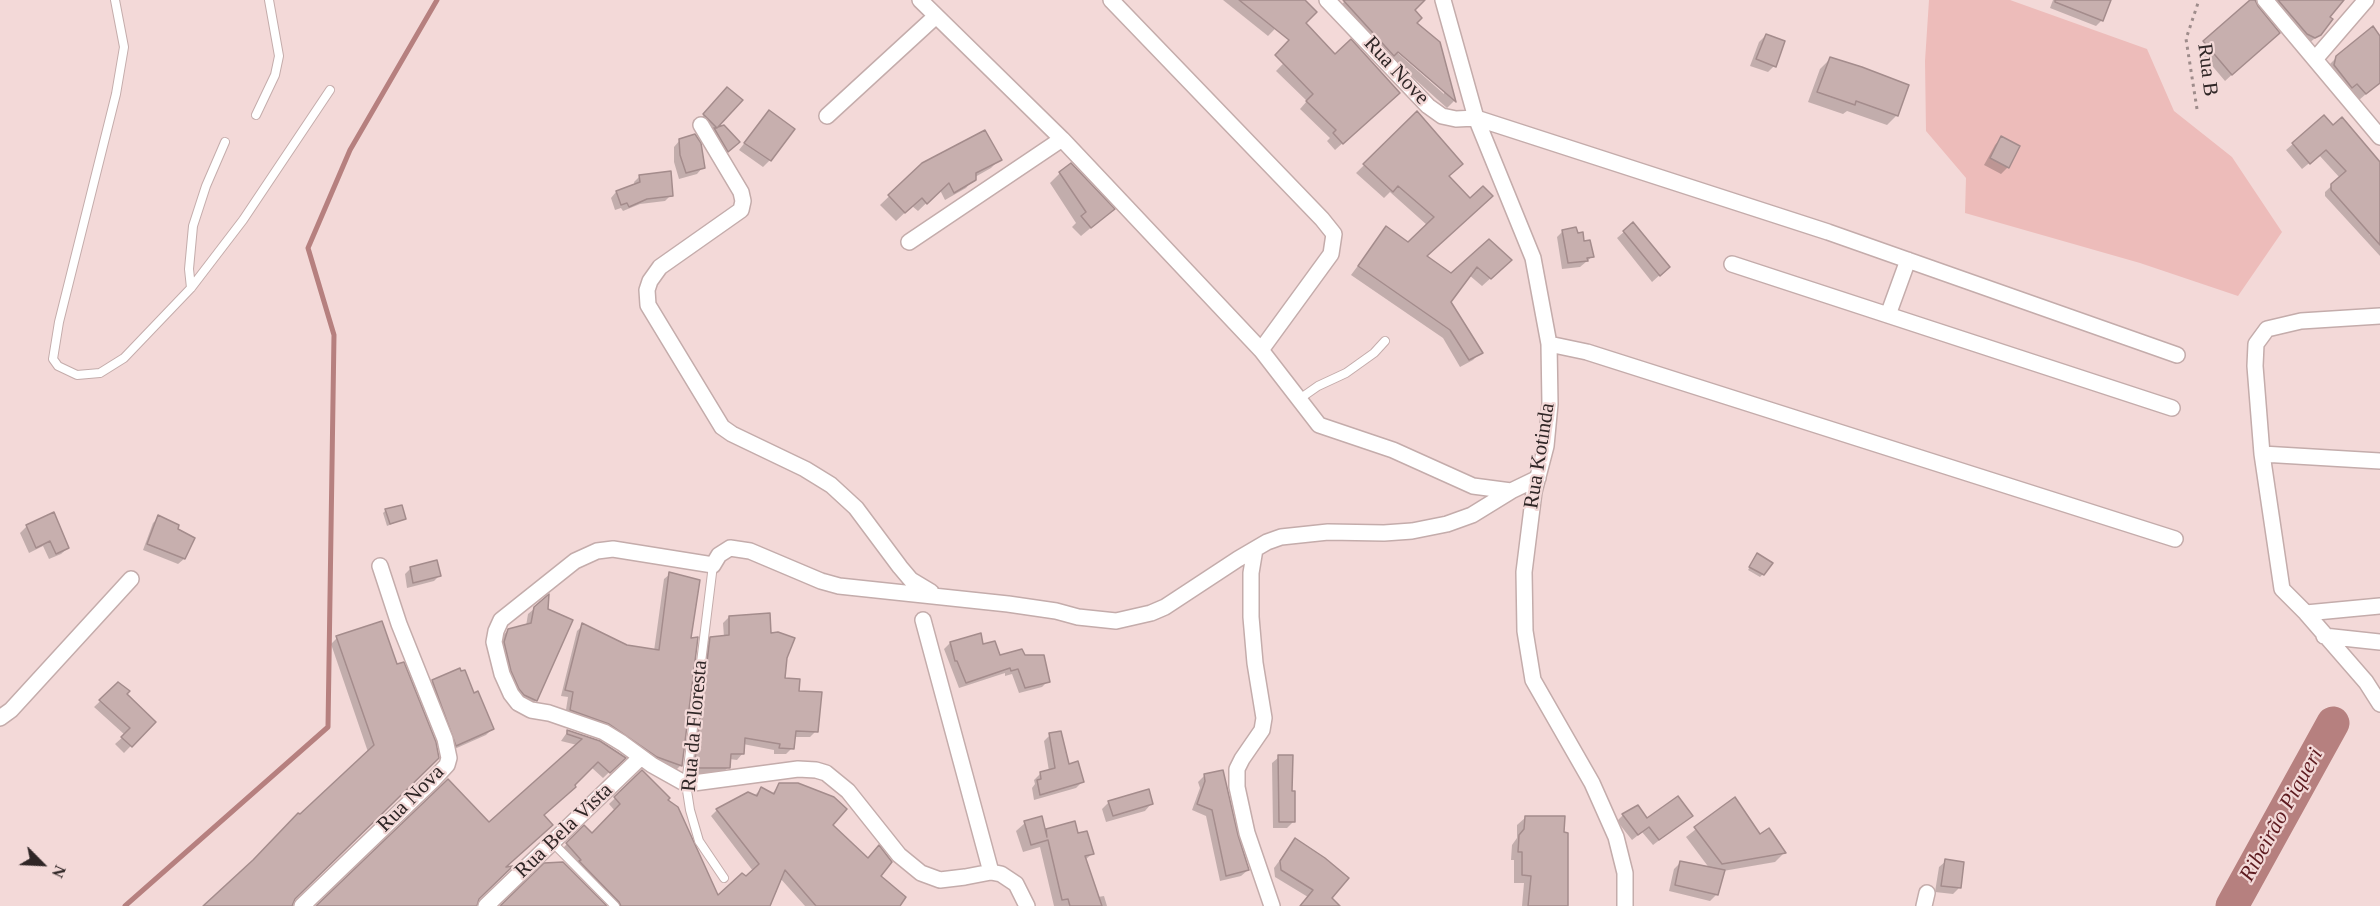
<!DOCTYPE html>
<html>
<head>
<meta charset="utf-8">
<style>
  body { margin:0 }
  #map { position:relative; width:2380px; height:906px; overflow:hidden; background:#f3d9d8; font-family:"Times New Roman",serif }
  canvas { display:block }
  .north { position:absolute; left:12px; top:834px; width:60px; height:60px; -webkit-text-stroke:4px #f3d9d8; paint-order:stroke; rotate:114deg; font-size:16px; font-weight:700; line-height:24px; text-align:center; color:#2f2626 }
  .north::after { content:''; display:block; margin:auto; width:21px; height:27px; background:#2f2626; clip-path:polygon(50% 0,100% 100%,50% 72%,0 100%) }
</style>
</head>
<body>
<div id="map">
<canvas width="2380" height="906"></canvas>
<div class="north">N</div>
</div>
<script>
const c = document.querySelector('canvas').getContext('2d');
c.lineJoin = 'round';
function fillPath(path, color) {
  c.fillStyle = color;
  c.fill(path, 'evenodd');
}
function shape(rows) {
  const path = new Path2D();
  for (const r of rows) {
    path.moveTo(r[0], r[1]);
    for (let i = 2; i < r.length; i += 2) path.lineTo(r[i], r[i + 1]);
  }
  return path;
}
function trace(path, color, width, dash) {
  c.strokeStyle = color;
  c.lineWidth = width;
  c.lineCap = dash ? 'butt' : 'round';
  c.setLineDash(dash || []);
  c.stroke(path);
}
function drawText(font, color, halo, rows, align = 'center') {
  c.font = font + ' "Times New Roman",serif';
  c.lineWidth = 4.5;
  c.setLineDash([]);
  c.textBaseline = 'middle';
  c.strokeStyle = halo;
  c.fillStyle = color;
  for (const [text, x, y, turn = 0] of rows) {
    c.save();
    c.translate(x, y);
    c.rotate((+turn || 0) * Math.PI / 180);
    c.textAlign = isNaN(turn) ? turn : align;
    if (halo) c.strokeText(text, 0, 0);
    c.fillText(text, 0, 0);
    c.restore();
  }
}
const green = shape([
  [1929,0,2010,0,2147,49,2174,111,2232,157,2282,232,2238,296,2140,263,1965,213,1966,178,1926,131,1925,61]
]);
const shadow = shape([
  [1223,0,1303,0,1268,36],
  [1346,0,1423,0,1413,10,1415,23,1439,43,1454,101,1447,108,1337,9],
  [1394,46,1444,90,1444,94,1392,48],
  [2053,0,2099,0,2102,20,2096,26,2050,8],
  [2269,0,2342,0,2328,17,2320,34,2308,44],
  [2244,7,2271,39,2225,81,2198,49],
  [1313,33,1335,56,1390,100,1335,150,1327,141,1330,138,1300,109,1307,101,1276,71],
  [1766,35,1774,66,1768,72,1750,66,1759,42],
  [2380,38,2380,82,2359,100,2350,89,2345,93,2329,72,2330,64,2337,57],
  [1830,59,1897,115,1887,125,1847,111,1843,114,1808,102,1820,69],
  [722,95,741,100,713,130,724,127,733,147,723,156,699,120],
  [769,112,770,160,763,167,739,150],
  [1417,113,1448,176,1425,256,1451,275,1489,241,1502,268,1482,286,1469,275,1449,302,1481,352,1473,360,1460,367,1443,338,1351,275,1386,228,1408,244,1427,225,1390,192,1384,198,1356,173],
  [2324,117,2333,127,2378,163,2380,161,2380,226,2369,235,2380,235,2380,256,2325,196,2325,192,2340,178,2319,155,2302,169,2286,150],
  [2001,138,2018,147,2008,167,2001,174,1984,165,1995,145],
  [680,140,703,167,697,174,679,179,674,162,674,147],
  [1000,159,991,168,975,177,966,188,945,200,940,190,918,211,912,206,896,221,880,205,923,164],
  [1060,173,1113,209,1081,236,1072,227,1076,223,1050,183],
  [640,176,671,195,665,201,640,204,623,211,621,208,615,210,611,198,616,192,635,186,634,182],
  [1633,224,1662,273,1652,282,1617,238],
  [1563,231,1583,243,1593,256,1580,267,1562,269,1557,237],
  [386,510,404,519,387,526,383,513],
  [159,517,193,539,184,559,178,564,143,550,153,523],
  [27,526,68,548,61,554,49,559,43,546,29,553,20,533],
  [1755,558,1763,574,1760,577,1748,570],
  [411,568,440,575,434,581,407,588,405,574],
  [670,574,689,640,681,765,675,771,565,716,568,697,561,696,577,631,583,625,626,647,654,651,664,579],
  [535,608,536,700,530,707,518,701,498,649,502,637,508,630,526,626,528,614],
  [729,617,770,634,786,657,784,679,797,693,816,731,810,737,794,737,792,748,786,754,774,754,774,750,743,744,743,753,737,760,729,759,728,767,722,774,689,774,705,644,711,638,724,637,723,623],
  [337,638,396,666,437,757,419,778,294,899,291,906,206,906,368,752,331,644],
  [950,643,982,645,999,657,1024,657,1048,681,1042,687,1019,693,1012,674,1005,676,1005,673,959,688,944,649],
  [433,681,473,695,492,729,486,735,450,751,426,688],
  [118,684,125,694,154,722,124,753,115,744,125,735,94,707],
  [568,731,624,758,603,778,591,767,542,815,502,869,464,906,318,906,489,824,577,745,561,741],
  [1050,735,1068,766,1082,782,1076,788,1034,800,1032,788,1035,784,1034,780,1041,773,1049,771,1044,741],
  [1279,757,1291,792,1293,822,1287,828,1273,828,1272,763],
  [642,772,666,800,717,898,753,871,711,816,717,810,748,793,754,796,761,789,772,794,780,784,831,825,879,876,898,906,805,906,780,878,768,906,611,906,561,850,584,827,592,835,615,811,609,804],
  [1204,776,1236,836,1248,870,1241,876,1220,881,1206,816,1192,810,1200,788,1198,782],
  [1734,799,1760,836,1784,853,1775,862,1723,871,1717,894,1710,901,1669,891,1674,869,1681,862,1710,869,1686,837],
  [1109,802,1151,804,1145,811,1106,822,1102,809],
  [1623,815,1647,820,1691,816,1653,845,1642,832,1632,840,1617,821],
  [1526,817,1562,834,1566,906,1522,906,1524,883,1514,883,1514,860,1511,860,1512,845,1517,838,1517,825],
  [1025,823,1044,832,1046,830,1077,835,1092,854,1085,860,1098,897,1104,896,1107,906,1054,906,1040,847,1023,852,1016,831],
  [1295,840,1330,898,1330,906,1300,906,1308,897,1275,877,1274,868],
  [1946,861,1959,888,1953,894,1935,892,1939,867]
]);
const stream = shape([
  [125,906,328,727,334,335,308,248,350,150,437,0]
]);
const river = shape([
  [2232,906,2333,723]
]);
const building = shape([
  [1239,0,1305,0,1317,12,1306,23,1335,54,1351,39,1400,93,1343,144,1333,133,1336,130,1306,101,1313,94,1275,55,1289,40,1239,0],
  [1343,0,1425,0,1415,10,1422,18,1417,23,1440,42,1456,102,1398,52,1394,56,1343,0],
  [2055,0,2111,0,2103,21,2055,2,2055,0],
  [2250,0,2255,0,2258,6,2280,33,2232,75,2203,41,2250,0],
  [2278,0,2344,0,2330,17,2333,19,2321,35,2315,38,2307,34,2278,0],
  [2373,26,2380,36,2380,83,2366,94,2357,84,2352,88,2334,65,2336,56,2373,26],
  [1766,34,1785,41,1776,67,1756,59,1766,34],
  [1830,57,1862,67,1909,85,1898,116,1856,101,1855,105,1817,92,1830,57],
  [727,87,743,100,718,127,724,125,740,142,728,152,714,128,717,128,703,114,727,87],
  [769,110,795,129,771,161,744,143,769,110],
  [1417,111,1463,164,1449,176,1470,198,1483,186,1493,196,1427,256,1451,273,1489,239,1512,260,1491,279,1477,267,1451,302,1483,353,1469,360,1450,330,1358,266,1386,226,1408,242,1434,217,1398,186,1393,192,1363,164,1417,111],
  [2324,115,2333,125,2342,117,2380,162,2380,245,2331,190,2331,184,2346,171,2326,150,2310,164,2292,143,2324,115],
  [985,130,1002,160,976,173,976,180,954,193,949,183,927,204,922,198,905,213,888,195,922,163,985,130],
  [695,134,701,143,705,168,686,173,680,155,679,139,695,134],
  [2001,136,2020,146,2009,168,1990,158,2001,136],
  [1071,163,1115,209,1091,228,1081,216,1086,212,1059,172,1071,163],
  [671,171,673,196,647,199,629,207,627,203,621,205,616,191,640,182,639,175,671,171],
  [1633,222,1670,267,1660,276,1623,231,1633,222],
  [1576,227,1578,233,1583,232,1584,241,1590,240,1594,257,1587,258,1588,261,1568,263,1562,230,1576,227],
  [402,505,406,519,390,524,385,509,402,505],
  [54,512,69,548,56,554,50,541,36,548,26,525,54,512],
  [158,515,179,525,178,529,195,538,185,559,147,544,158,515],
  [1757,553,1773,563,1764,575,1749,567,1757,553],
  [437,560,441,576,413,583,410,567,437,560],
  [669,572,700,580,691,638,698,637,682,766,657,757,609,724,570,710,573,692,565,690,582,623,627,645,659,650,669,572],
  [549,594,548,609,573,620,537,701,524,695,519,689,511,671,504,642,508,629,531,623,534,607,549,594],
  [770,613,771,633,778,632,795,638,787,658,785,678,800,679,799,691,822,692,818,732,796,731,794,749,779,748,780,744,745,738,744,754,731,754,730,768,694,768,710,637,729,635,729,616,770,613],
  [382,621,397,664,404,662,436,742,439,758,295,899,292,906,203,906,253,860,298,813,300,814,374,745,336,636,382,621],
  [981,633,983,644,995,641,1000,655,1022,649,1025,655,1044,655,1050,682,1025,688,1018,669,1011,671,1010,668,966,683,957,661,955,661,950,642,981,633],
  [460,668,461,671,465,670,474,693,478,691,494,729,456,746,432,680,460,668],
  [118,682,130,691,127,694,156,722,132,747,121,737,130,728,99,700,118,682],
  [567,730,600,741,626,758,610,773,598,762,575,785,576,787,544,815,553,825,506,867,513,866,479,899,477,906,316,906,448,779,489,822,582,739,567,734,567,730],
  [1061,731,1069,764,1078,761,1084,782,1040,795,1037,780,1041,779,1040,772,1055,768,1049,733,1061,731],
  [1278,755,1293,755,1292,791,1295,791,1295,822,1279,822,1278,755],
  [642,770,670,798,668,800,678,807,718,895,742,873,746,876,759,864,716,809,748,792,757,796,761,787,774,794,779,783,798,783,834,797,847,809,833,825,868,858,879,845,892,862,881,876,906,897,900,906,816,906,785,870,770,906,621,906,619,902,579,861,581,860,566,843,584,825,592,833,620,804,614,797,642,770],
  [1223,770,1238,835,1249,870,1226,876,1212,810,1197,804,1205,781,1204,774,1223,770],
  [1149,789,1153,804,1113,816,1108,801,1149,789],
  [1678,796,1693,816,1659,840,1649,827,1638,835,1622,814,1638,805,1647,818,1678,796],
  [1735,797,1760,834,1769,828,1786,853,1722,864,1694,827,1735,797],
  [1042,816,1047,837,1046,829,1075,821,1078,833,1087,831,1094,854,1085,856,1102,906,1070,906,1068,899,1062,900,1048,840,1031,845,1024,821,1042,816],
  [1525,816,1565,816,1564,832,1568,833,1568,906,1528,906,1531,876,1522,875,1522,852,1518,852,1519,835,1524,829,1525,816],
  [1295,838,1325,858,1349,878,1332,898,1340,906,1300,906,1313,890,1281,870,1280,861,1295,838],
  [1945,859,1964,862,1961,888,1941,886,1945,859],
  [1680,861,1725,870,1718,895,1675,885,1680,861],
  [563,862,607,906,500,906,544,863,563,862]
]);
const path = shape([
  [2197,109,2186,39,2199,0]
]);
const service = shape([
  [115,0,124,47,116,94,59,322,53,359,58,366,77,375,100,373,124,358,191,288,243,220,330,90],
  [256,115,275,75,279,56,269,0],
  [191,288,189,269,193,226,206,186,225,142],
  [1298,400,1318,386,1346,373,1374,353,1385,341],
  [713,565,686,784,690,810,699,841,724,878],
  [553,843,615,906]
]);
const minor = shape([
  [920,0,1062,139,1261,350,1319,425,1393,450,1473,486,1511,491],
  [1111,0,1322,219,1334,234,1331,254,1261,350],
  [1327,0,1428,106,1442,116,1456,119,1476,118,1828,232,2177,355],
  [1443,0,1476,118,1533,258,1549,344,1550,404,1546,446,1534,492,1524,572,1525,631,1533,680,1592,783,1616,837,1625,873,1625,906],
  [2265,0,2380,137],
  [2316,58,2366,0],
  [827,116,936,16],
  [701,125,741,192,743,201,741,210,660,267,650,281,647,290,648,305,722,427,732,434,805,469,831,485,856,508,900,567,911,580,931,592],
  [909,242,1062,139],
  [1732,264,2172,408],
  [1888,315,1908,260],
  [2380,316,2301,321,2267,329,2256,344,2255,366,2262,454,2282,589,2306,613,2366,682,2380,704],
  [1549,344,1587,352,2175,539],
  [2262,454,2380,461],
  [1255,549,1251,573,1251,617,1255,663,1264,718,1262,730,1242,759,1237,769,1237,787,1247,833,1272,906],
  [2306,613,2380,606],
  [923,620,991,872],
  [2324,636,2380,642],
  [0,718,11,710,131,579],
  [302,906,434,779,447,765,449,758,445,739,399,624,380,566],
  [486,906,641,757],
  [1027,906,1016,884,1001,874,991,872,965,877,940,880,921,873,899,855,848,791,826,773,816,770,798,769,686,784,652,765,622,743,604,732,549,713,531,710,518,703,511,694,502,674,494,642,496,631,501,620,575,561,597,551,613,549,713,565,719,555,730,548,750,551,821,581,839,586,1008,604,1056,611,1078,617,1116,621,1151,613,1165,607,1238,559,1267,542,1281,537,1328,532,1384,533,1412,531,1447,524,1472,515,1511,491,1538,478],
  [1924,906,1927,893]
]);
const streetNames = [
  ["Rua B",2207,70,83],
  ["Rua Nove",1396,71,47],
  ["Rua Kotinda",1540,456,-81],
  ["Rua da Floresta",695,726,-85],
  ["Rua Nova",411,799,-45],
  ["Rua Bela Vista",564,831,-44]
];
const waterNames = [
  ["Ribeirão Piqueri",2282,815,-61]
];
fillPath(green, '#edbcba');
fillPath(shadow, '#0003');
trace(stream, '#b6807f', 5);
trace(river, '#b6807f', 33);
fillPath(building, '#c7afae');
trace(building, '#a48c8c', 1.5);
trace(service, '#c4acab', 10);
trace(minor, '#c4acab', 18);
trace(path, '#9e8c8b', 3, [3, 4.5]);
trace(service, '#fff', 8);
trace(minor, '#fff', 15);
drawText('21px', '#2f2626', '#f3d9d8', streetNames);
drawText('italic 22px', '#5d1a1f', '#f3d9d8', waterNames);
</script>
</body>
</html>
